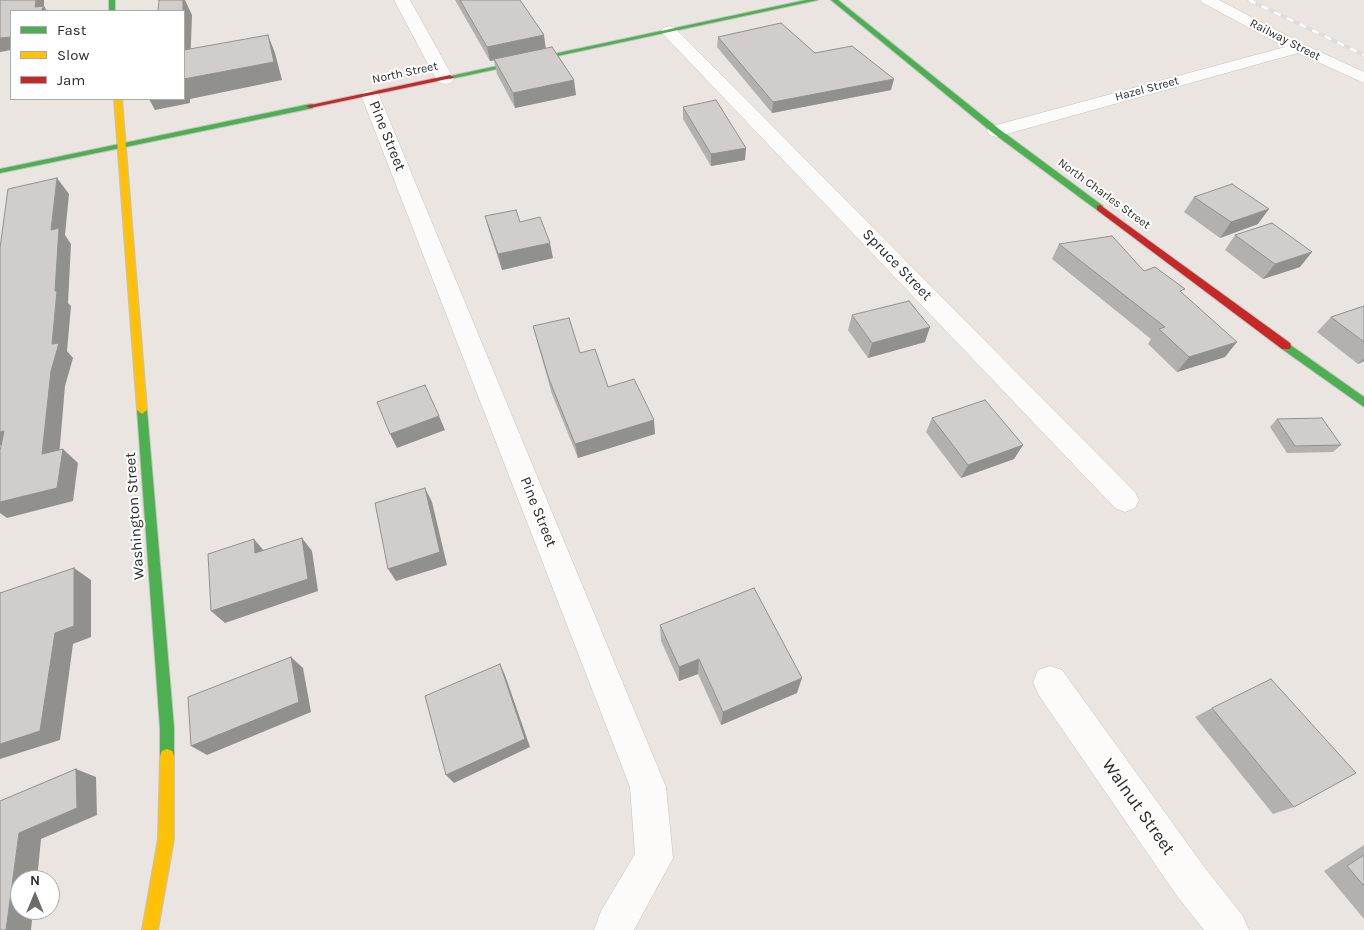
<!DOCTYPE html>
<html>
<head>
<meta charset="utf-8">
<style>
  body { margin:0 }
  #map { position:relative; width:1364px; height:930px; overflow:hidden; background:#eae5e0; font-family:Karla,sans-serif }
  canvas { display:block }
  .legend { position:absolute; left:10px; top:10px; width:175px; height:90px; box-sizing:border-box; background:#fff; border:1px solid #aaa; margin:0; padding:6px 9px; list-style:none; font-size:15px; color:#2b2b2b }
  .legend li { display:flex; align-items:center; gap:10px; height:25px }
  .legend b { width:25px; border:1px solid #aaa }
  .north { position:absolute; left:10px; top:870px; width:50px; height:50px; box-sizing:border-box; background:#fff; border:1px solid #aaa; border-radius:50%; rotate:0deg; font-size:14px; font-weight:700; line-height:20px; text-align:center; color:#2b2b2b }
  .north::after { content:''; display:block; margin:auto; width:18px; height:22px; background:#6e6c6a; clip-path:polygon(50% 0,100% 100%,50% 72%,0 100%) }
</style>
</head>
<body>
<div id="map">
<canvas width="1364" height="930"></canvas>
<ul class="legend">
<li><b style="height:6px;background:#4caf50"></b>Fast</li>
<li><b style="height:6px;background:#ffc107"></b>Slow</li>
<li><b style="height:6px;background:#c62828"></b>Jam</li>
</ul>
<div class="north">N</div>
</div>
<script>
const c = document.querySelector('canvas').getContext('2d');
c.lineJoin = 'round';
function shape(rows) {
  const path = new Path2D();
  for (const r of rows) {
    path.moveTo(r[0], r[1]);
    for (let i = 2; i < r.length; i += 2) path.lineTo(r[i], r[i + 1]);
  }
  return path;
}
function trace(path, color, width, dash) {
  c.strokeStyle = color;
  c.lineWidth = width;
  c.lineCap = dash ? 'butt' : 'round';
  c.setLineDash(dash || []);
  c.stroke(path);
}
function fillPath(path, color) {
  c.fillStyle = color;
  c.fill(path, 'evenodd');
}
function drawText(font, color, halo, rows, align = 'center') {
  c.font = font + ' Karla,sans-serif';
  c.lineWidth = 4;
  c.setLineDash([]);
  c.textBaseline = 'middle';
  c.strokeStyle = halo;
  c.fillStyle = color;
  for (const [text, x, y, turn = 0] of rows) {
    c.save();
    c.translate(x, y);
    c.rotate((+turn || 0) * Math.PI / 180);
    c.textAlign = isNaN(turn) ? turn : align;
    if (halo) c.strokeText(text, 0, 0);
    c.fillText(text, 0, 0);
    c.restore();
  }
}
const street = shape([
  [394,0,410,0,454,79,451,83,445,84,439,83,436,79,394,0],
  [1200,0,1219,0,1305,45,1364,72,1364,83,1298,53,1003,135,996,137,989,135,987,131,989,127,1285,47,1203,3,1200,0],
  [669,26,675,28,1135,492,1139,500,1135,508,1125,512,1115,508,663,34,661,31,663,28,669,26],
  [370,90,376,91,379,95,666,787,673,858,634,930,594,930,601,911,635,854,630,787,361,95,364,91,370,90],
  [1050,666,1062,670,1205,868,1243,916,1249,930,1204,930,1177,896,1038,694,1033,682,1038,670,1050,666]
]);
const fast = shape([
  [109,0,115,0,115,11,109,11,109,0],
  [806,0,818,0,450,79,446,77,806,0],
  [831,0,838,0,999,129,1103,206,1103,210,1097,210,993,133,831,0],
  [310,104,313,104,313,108,0,173,0,169,310,104],
  [1286,342,1364,397,1364,407,1282,349,1281,346,1286,342],
  [142,406,147,410,174,728,174,756,172,761,167,763,162,761,160,756,160,728,137,410,142,406]
]);
const slow = shape([
  [114,99,122,99,147,410,142,414,137,410,114,99],
  [167,749,172,751,174,756,174,839,158,930,142,930,158,839,160,756,162,751,167,749]
]);
const jam = shape([
  [450,75,454,77,452,78,310,108,306,106,450,75],
  [1100,205,1290,343,1291,346,1290,349,1282,349,1097,210,1097,206,1100,205]
]);
const rail = shape([
  [1249,0,1364,55]
]);
const wall = shape([
  [455,0,520,0,546,49,576,95,515,108,497,74,494,60,490,61],
  [718,37,815,53,891,90,772,113,717,47],
  [683,107,745,160,711,166,683,119],
  [1194,197,1258,224,1220,238,1184,212],
  [485,216,520,222,553,258,502,270,489,231],
  [1235,235,1300,267,1263,279,1225,250],
  [1059,244,1144,271,1182,293,1225,357,1177,372,1148,344,1151,339,1052,259],
  [1364,306,1364,361,1358,364,1317,332,1331,317],
  [852,315,925,342,868,358,848,330],
  [533,326,580,353,608,387,655,434,578,458,552,394,537,341],
  [932,418,1023,445,1014,459,961,478,926,432],
  [1277,419,1341,445,1333,452,1287,453,1270,427],
  [660,625,797,693,721,725,698,674,679,681,661,641],
  [1212,708,1294,807,1273,814,1195,717],
  [1364,845,1364,919,1324,871]
]);
const shadedWall = shape([
  [36,0,44,0,44,6,47,11,38,11,35,7],
  [183,0,185,0,192,15,190,69,184,56,184,11,183,11],
  [268,35,275,53,282,80,190,99,190,103,155,110,149,99,184,99,184,79],
  [544,35,546,50,490,61,487,47],
  [11,37,11,50,0,52,0,38],
  [894,79,891,90,772,113,773,102],
  [574,80,576,95,515,108,513,93],
  [746,148,745,160,711,166,711,154],
  [57,178,69,194,65,235,71,244,68,303,71,306,67,351,73,358,65,386,58,468,42,454,52,344,55,291,51,230],
  [1269,209,1258,224,1220,238,1231,222],
  [550,243,553,258,502,270,498,254],
  [1312,252,1300,267,1263,279,1275,264],
  [930,327,925,342,868,358,872,343],
  [1237,342,1225,357,1177,372,1189,357],
  [1364,358,1364,361,1358,364],
  [439,416,445,430,397,448,390,434],
  [654,420,655,434,578,458,575,444],
  [4,431,5,449,0,445,0,432],
  [1023,445,1014,459,961,478,968,465],
  [63,449,78,463,73,501,7,518,0,513,0,502],
  [425,488,432,502,447,565,396,581,388,569],
  [302,538,312,551,318,591,225,623,211,611],
  [254,539,265,552,255,553],
  [74,568,91,580,91,637,73,644,60,740,0,759,0,744,55,633],
  [291,657,303,668,311,712,207,755,191,746],
  [699,659,698,674,679,681,679,667],
  [500,664,505,675,530,747,454,783,446,775],
  [802,678,797,693,721,725,723,712],
  [76,769,96,777,97,815,41,839,37,880,20,880,20,910,33,910,31,930,6,930,19,833]
]);
const building = shape([
  [0,0,36,0,35,7,44,6,41,11,11,11,11,37,0,38,0,0],
  [159,0,183,0,183,11,158,11,159,0],
  [460,0,520,0,544,35,487,47,460,0],
  [781,23,815,53,852,46,894,79,773,102,718,37,781,23],
  [268,35,274,62,184,79,184,50,268,35],
  [552,47,574,80,513,93,494,59,552,47],
  [716,100,746,148,711,154,683,107,716,100],
  [57,178,51,230,59,228,55,291,57,291,52,344,59,343,51,371,42,454,63,449,57,488,0,502,0,451,4,431,0,432,0,248,8,189,57,178],
  [1232,184,1269,209,1231,222,1194,197,1232,184],
  [516,210,520,222,540,217,550,243,498,254,485,216,516,210],
  [1272,223,1312,252,1275,264,1235,235,1272,223],
  [1112,236,1144,271,1155,267,1185,289,1180,291,1237,342,1189,357,1159,329,1165,327,1059,244,1112,236],
  [909,301,930,327,872,343,852,315,909,301],
  [1364,306,1364,342,1331,317,1364,306],
  [569,318,580,353,595,349,608,387,634,379,654,420,575,444,549,379,533,326,569,318],
  [425,385,439,416,390,434,377,402,425,385],
  [985,400,1023,445,968,465,932,418,985,400],
  [1322,418,1341,445,1295,446,1277,419,1322,418],
  [425,488,440,552,388,569,375,503,425,488],
  [302,538,308,579,211,611,208,554,254,539,255,553,302,538],
  [74,568,74,626,55,633,40,731,0,744,0,593,74,568],
  [754,588,802,678,723,712,699,659,679,667,660,625,754,588],
  [291,657,299,702,191,746,188,697,291,657],
  [500,664,525,739,446,775,425,696,500,664],
  [1271,679,1356,773,1294,807,1212,708,1271,679],
  [76,769,77,808,19,833,6,930,0,930,0,801,76,769],
  [1364,855,1364,886,1347,866,1364,855]
]);
const farStreetnames = [
  ["Railway Street",1285,40,27],
  ["North Street",405,73,-12],
  ["Hazel Street",1147,89,-15],
  ["North Charles Street",1104,194,36]
];
const streetNames = [
  ["Pine Street",387,136,68],
  ["Spruce Street",897,265,46],
  ["Pine Street",538,512,68],
  ["Washington Street",135,516,-94]
];
const nearStreetnames = [
  ["Walnut Street",1138,807,55]
];
trace(street, '#c3c2c2', 1);
trace(fast, '#c3c2c2', 2);
trace(slow, '#c3c2c2', 2);
trace(jam, '#c3c2c2', 2);
fillPath(street, '#fcfbfa');
fillPath(fast, '#4caf50');
fillPath(slow, '#ffc107');
fillPath(jam, '#c62828');
trace(rail, '#deddde', 4);
trace(rail, '#fff', 2.5, [7]);
fillPath(wall, '#b4b0ae');
fillPath(shadedWall, '#92908d');
fillPath(building, '#d1cdca');
trace(building, '#92908d', 1);
drawText('12px', '#2b2b2b', '#fff', farStreetnames);
drawText('15px', '#2b2b2b', '#fff', streetNames);
drawText('18px', '#2b2b2b', '#fff', nearStreetnames);
</script>
</body>
</html>
